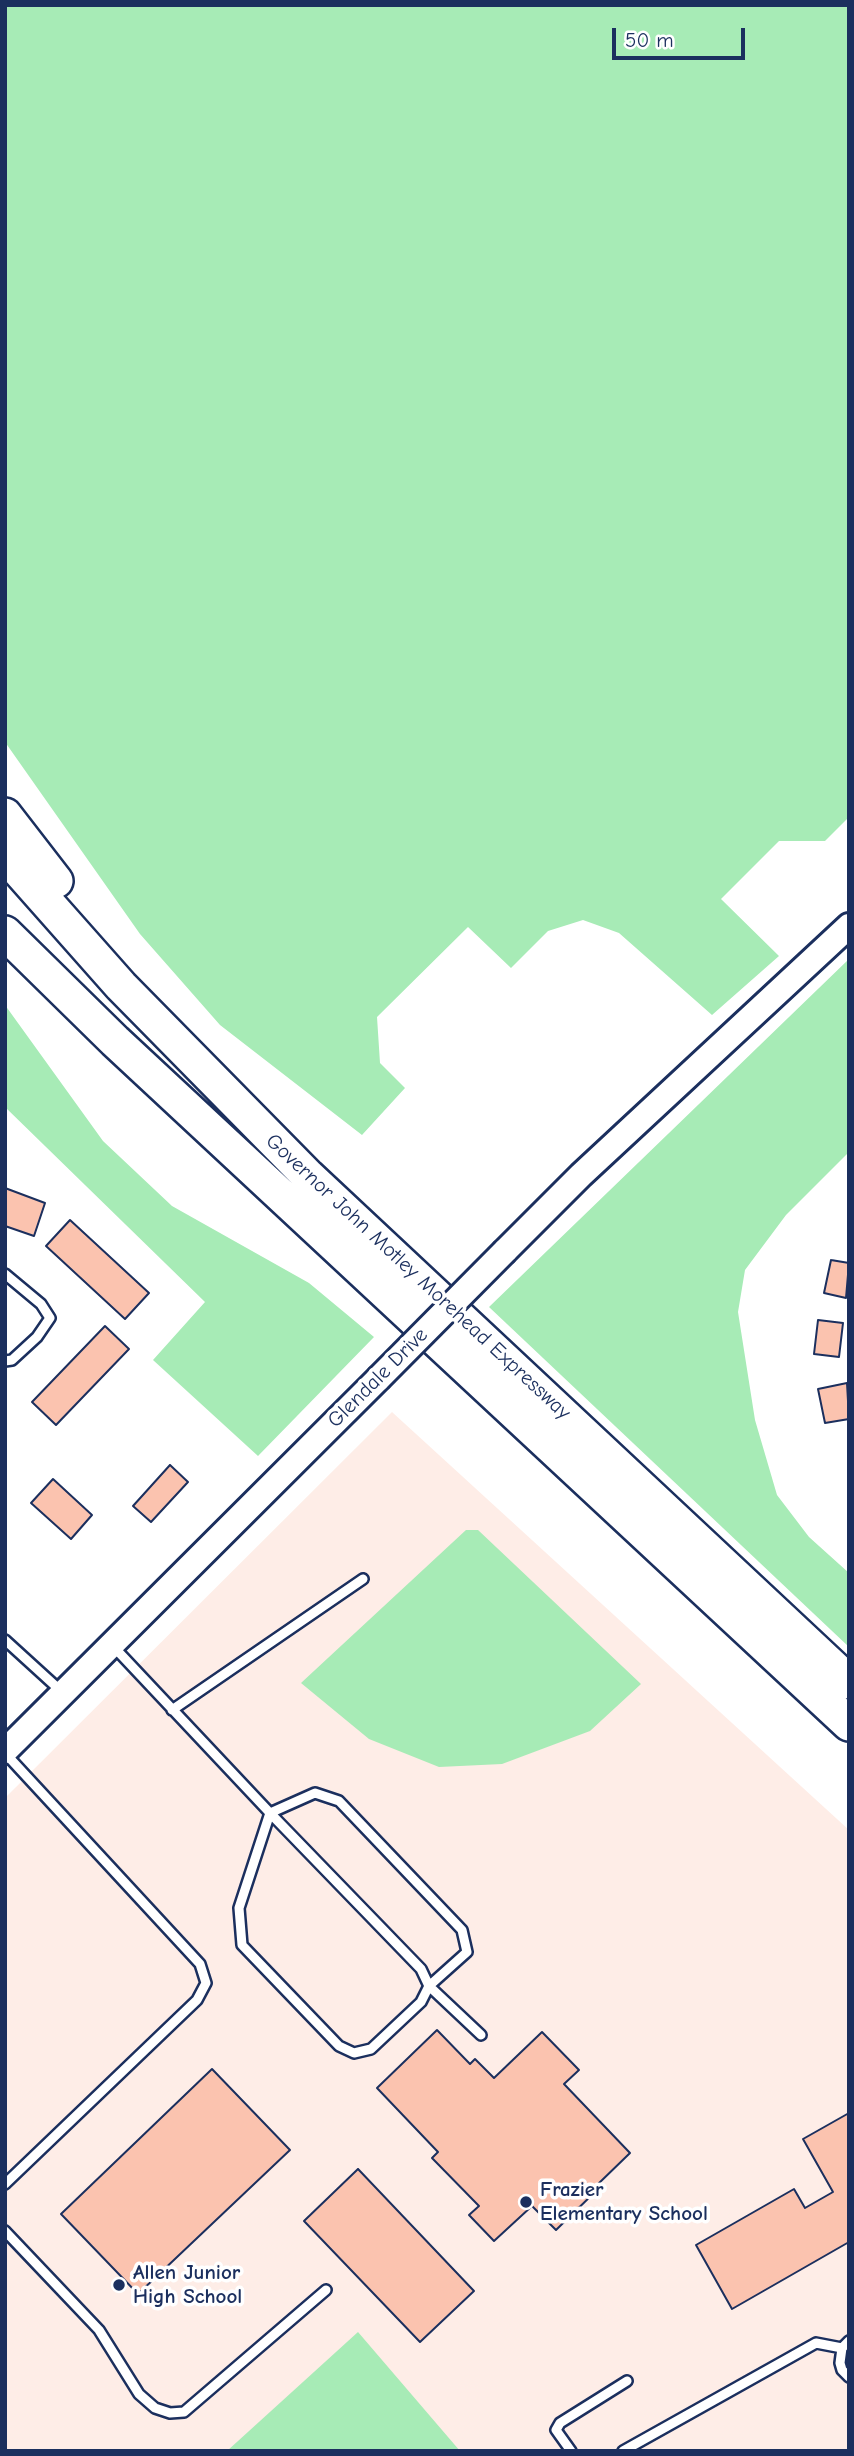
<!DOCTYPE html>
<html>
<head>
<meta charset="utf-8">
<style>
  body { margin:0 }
  #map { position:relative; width:854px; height:2456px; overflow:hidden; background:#fff; font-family:"Comic Neue",sans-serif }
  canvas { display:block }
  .frame { position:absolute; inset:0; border:7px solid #1b2f5e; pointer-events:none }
  .scale { position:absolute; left:612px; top:28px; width:133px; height:32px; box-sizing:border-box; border:4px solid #1b2f5e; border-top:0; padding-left:9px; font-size:21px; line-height:24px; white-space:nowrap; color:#1b2f5e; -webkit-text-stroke:5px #fff; paint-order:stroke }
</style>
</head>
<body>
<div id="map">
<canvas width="854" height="2456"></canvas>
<div class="frame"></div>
<div class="scale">50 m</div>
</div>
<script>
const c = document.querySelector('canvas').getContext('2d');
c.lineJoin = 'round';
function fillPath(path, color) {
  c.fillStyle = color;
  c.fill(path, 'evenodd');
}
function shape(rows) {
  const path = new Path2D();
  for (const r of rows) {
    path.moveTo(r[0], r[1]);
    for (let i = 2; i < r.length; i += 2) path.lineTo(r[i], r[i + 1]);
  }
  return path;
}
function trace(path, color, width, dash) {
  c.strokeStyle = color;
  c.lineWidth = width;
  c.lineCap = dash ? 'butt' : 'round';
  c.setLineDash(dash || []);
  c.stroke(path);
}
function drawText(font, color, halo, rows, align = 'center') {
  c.font = font + ' "Comic Neue",sans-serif';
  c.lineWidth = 7;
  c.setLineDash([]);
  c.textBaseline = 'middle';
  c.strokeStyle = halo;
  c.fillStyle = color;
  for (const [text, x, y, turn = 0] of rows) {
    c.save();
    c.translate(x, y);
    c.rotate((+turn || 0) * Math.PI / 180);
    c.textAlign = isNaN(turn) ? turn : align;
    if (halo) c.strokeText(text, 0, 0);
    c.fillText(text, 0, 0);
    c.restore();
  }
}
const built = shape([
  [392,1412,849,1830,849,2451,5,2451,5,1798]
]);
const green = shape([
  [5,5,849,5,849,817,825,841,779,841,721,899,779,956,712,1015,619,933,583,920,548,931,511,968,468,927,377,1017,380,1063,405,1088,362,1135,220,1025,140,934,5,742],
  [849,959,849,1152,786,1215,745,1270,738,1312,755,1420,777,1495,809,1537,849,1573,849,1647,489,1307],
  [5,1005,103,1141,172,1206,309,1283,374,1337,258,1456,153,1360,205,1302,5,1107],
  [466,1530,478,1530,641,1684,590,1731,502,1764,439,1767,369,1739,301,1683],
  [358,2332,460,2451,227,2451]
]);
const building = shape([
  [5,1188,45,1203,34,1236,5,1226,5,1188],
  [70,1220,149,1293,125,1319,46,1246,70,1220],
  [831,1260,849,1263,846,1298,824,1293,831,1260],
  [818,1320,843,1323,839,1357,814,1354,818,1320],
  [105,1326,129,1349,56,1425,32,1402,105,1326],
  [847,1383,849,1419,825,1423,818,1389,847,1383],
  [170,1465,188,1482,151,1522,133,1506,170,1465],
  [53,1479,92,1515,71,1539,31,1503,53,1479],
  [437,2030,470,2064,475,2059,494,2078,542,2032,579,2070,564,2084,630,2153,596,2186,598,2189,556,2230,532,2206,494,2241,469,2215,479,2206,432,2158,438,2152,377,2088,437,2030],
  [212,2069,290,2150,138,2294,61,2214,212,2069],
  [849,2113,849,2242,732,2309,696,2245,794,2189,805,2208,833,2192,803,2139,849,2113],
  [358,2169,474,2291,420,2342,304,2221,358,2169]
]);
const lane = shape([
  [5,1274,41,1304,50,1318,37,1337,12,1360,5,1361],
  [5,1640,61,1691],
  [112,1645,270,1813,239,1908,242,1945,339,2046,354,2053,371,2049,421,2002,429,1986,421,1969,270,1813,315,1793,339,1801,462,1930,467,1952,429,1986,481,2035],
  [172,1710,363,1579],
  [5,1753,200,1964,206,1983,197,2000,5,2184],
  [5,2231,99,2330,139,2394,155,2408,170,2413,184,2412,326,2290],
  [849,2341,842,2348,840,2363,842,2370,849,2377],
  [571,2451,556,2430,560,2423,627,2381],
  [623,2451,816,2343,842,2348]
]);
const secondary = shape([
  [505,1251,581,1175,849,926],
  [5,1751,378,1379]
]);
const highway = shape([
  [5,815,56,881],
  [5,855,121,986,308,1176,849,1682],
  [5,933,115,1041,849,1724]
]);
const secondaryBridge = shape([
  [378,1379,505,1251]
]);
const markers = [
  [526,2202,7,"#1b2f5e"],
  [119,2285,7,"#1b2f5e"]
];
const streetNames = [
  ["Governor John Motley Morehead Expressway",418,1277,43],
  ["Glendale Drive",378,1378,-45]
];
const poiNames = [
  ["Frazier",540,2190],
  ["Elementary School",540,2214],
  ["Allen Junior",133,2273],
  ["High School",133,2297]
];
fillPath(built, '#feede7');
fillPath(green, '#a7ebb6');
fillPath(building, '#fbc3af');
trace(building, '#1b2f5e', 2);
trace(lane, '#1b2f5e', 14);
trace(secondary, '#1b2f5e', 30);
trace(highway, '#1b2f5e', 38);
trace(lane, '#fff', 9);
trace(secondary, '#fff', 24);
trace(highway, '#fff', 33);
trace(secondaryBridge, '#1b2f5e', 30, []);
trace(secondaryBridge, '#fff', 24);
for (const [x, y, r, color] of markers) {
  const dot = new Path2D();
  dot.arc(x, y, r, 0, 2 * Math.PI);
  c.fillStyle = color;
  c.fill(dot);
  trace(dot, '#fff', 2.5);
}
drawText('21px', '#1b2f5e', '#fff', streetNames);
drawText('bold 21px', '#1b2f5e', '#fff', poiNames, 'left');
</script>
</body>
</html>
